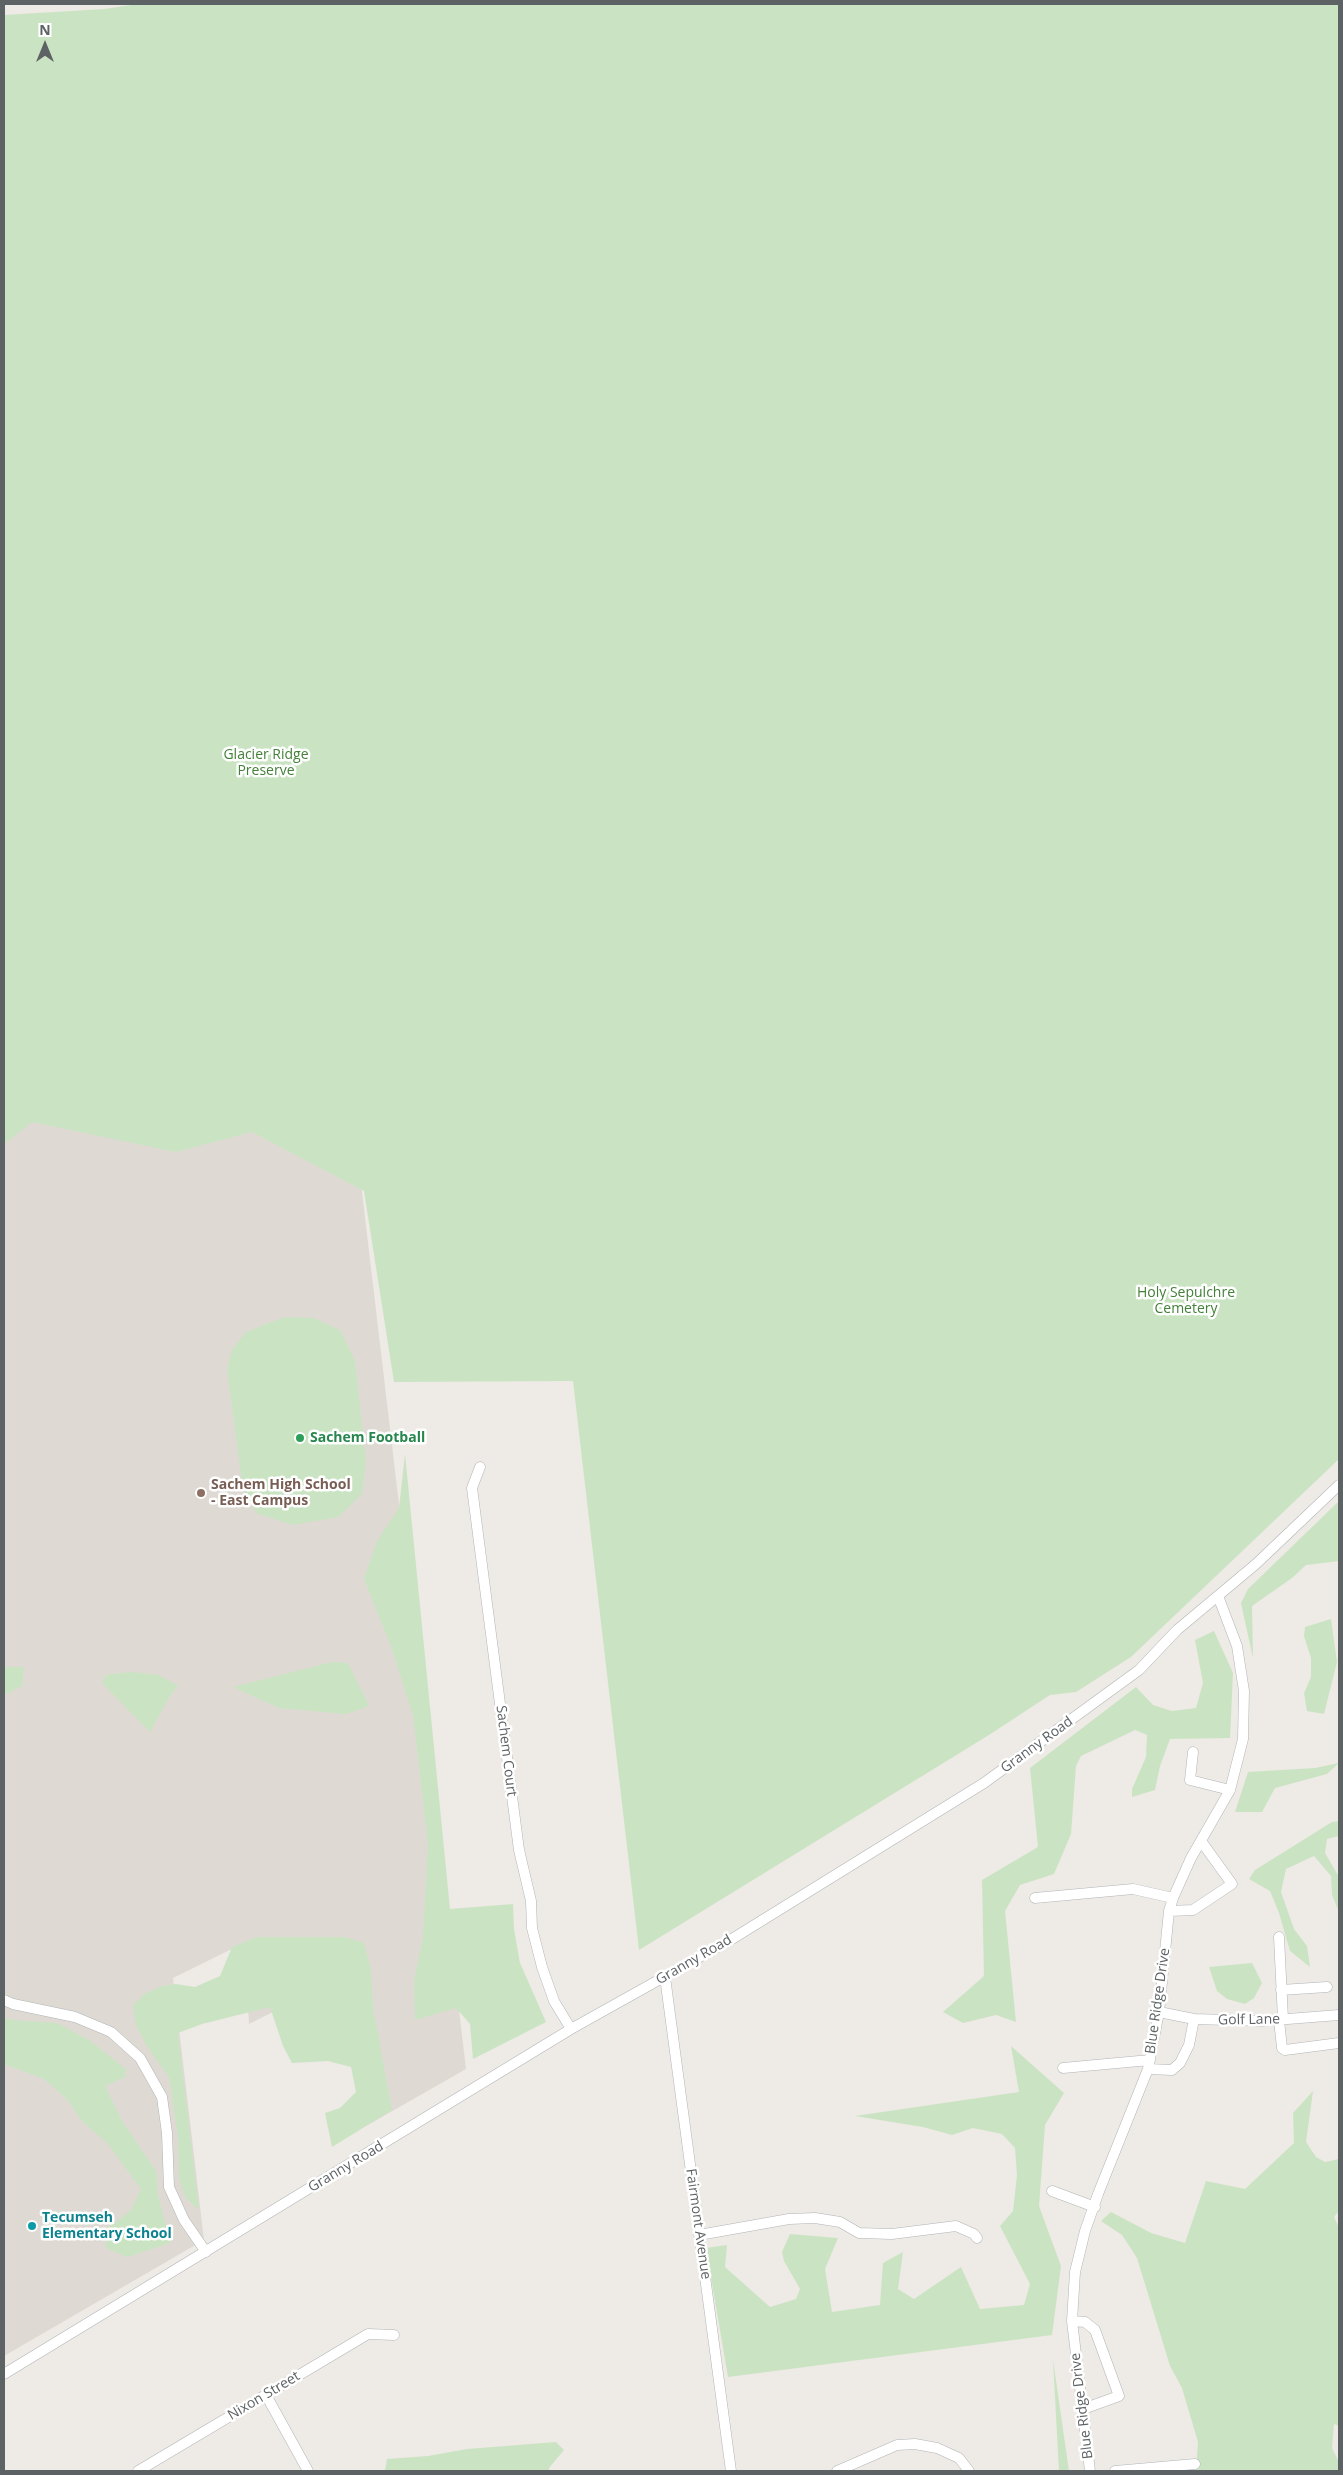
<!DOCTYPE html>
<html>
<head>
<meta charset="utf-8">
<style>
  body { margin:0 }
  #map { position:relative; width:1343px; height:2475px; overflow:hidden; background:#eeeae5; font-family:"Open Sans",sans-serif }
  canvas { display:block }
  .frame { position:absolute; inset:0; border:5px solid #5d6264; pointer-events:none }
  .north { position:absolute; left:20px; top:20px; width:50px; height:50px; -webkit-text-stroke:4px #fff; paint-order:stroke; rotate:0deg; font-size:14px; font-weight:700; line-height:20px; text-align:center; color:#5d6264 }
  .north::after { content:''; display:block; margin:auto; width:18px; height:22px; background:#5d6264; clip-path:polygon(50% 0,100% 100%,50% 72%,0 100%) }
</style>
</head>
<body>
<div id="map">
<canvas width="1343" height="2475"></canvas>
<div class="frame"></div>
<div class="north">N</div>
</div>
<script>
const c = document.querySelector('canvas').getContext('2d');
c.lineJoin = 'round';
function fillPath(path, color) {
  c.fillStyle = color;
  c.fill(path, 'evenodd');
}
function shape(rows) {
  const path = new Path2D();
  for (const r of rows) {
    path.moveTo(r[0], r[1]);
    for (let i = 2; i < r.length; i += 2) path.lineTo(r[i], r[i + 1]);
  }
  return path;
}
function trace(path, color, width, dash) {
  c.strokeStyle = color;
  c.lineWidth = width;
  c.lineCap = dash ? 'butt' : 'round';
  c.setLineDash(dash || []);
  c.stroke(path);
}
function drawText(font, color, halo, rows, align = 'center') {
  c.font = font + ' "Open Sans",sans-serif';
  c.lineWidth = 5;
  c.setLineDash([]);
  c.textBaseline = 'middle';
  c.strokeStyle = halo;
  c.fillStyle = color;
  for (const [text, x, y, turn = 0] of rows) {
    c.save();
    c.translate(x, y);
    c.rotate((+turn || 0) * Math.PI / 180);
    c.textAlign = isNaN(turn) ? turn : align;
    if (halo) c.strokeText(text, 0, 0);
    c.fillText(text, 0, 0);
    c.restore();
  }
}
const education = shape([
  [343,1032,466,2069,368,2125,347,1975,249,2024,244,1943,173,1978,204,2240,4,2356,4,1044]
]);
const green = shape([
  [138,4,1339,4,1339,1459,1131,1657,1076,1692,1050,1695,989,1735,639,1950,573,1381,394,1382,364,1191,252,1132,176,1152,32,1122,4,1144,4,15,104,9],
  [287,1317,314,1318,340,1330,355,1361,366,1463,362,1494,338,1517,293,1525,256,1513,243,1489,227,1370,232,1350,245,1333,268,1323],
  [405,1454,450,1909,513,1904,514,1929,520,1963,546,2022,473,2059,470,2024,456,2008,415,2020,414,1981,423,1937,428,1843,413,1715,391,1646,364,1579,377,1541,399,1508],
  [1339,1501,1339,1561,1306,1565,1292,1578,1252,1606,1253,1658,1241,1603,1248,1589],
  [1331,1619,1337,1662,1324,1714,1307,1711,1304,1693,1311,1677,1311,1658,1304,1636,1305,1627],
  [1214,1631,1233,1673,1230,1738,1170,1739,1160,1766,1155,1790,1132,1797,1132,1789,1146,1757,1147,1735,1135,1730,1081,1756,1076,1766,1071,1834,1054,1874,1020,1885,1005,1911,1016,2022,996,2015,963,2023,943,2012,984,1976,982,1880,1038,1847,1030,1768,1136,1687,1153,1705,1172,1711,1196,1708,1203,1683,1195,1640],
  [332,1662,348,1663,369,1706,346,1714,279,1708,233,1687],
  [4,1667,24,1667,22,1686,4,1695],
  [133,1672,159,1675,178,1686,171,1694,150,1732,102,1683,105,1676,110,1674],
  [1339,1763,1327,1774,1275,1788,1262,1812,1235,1812,1248,1772,1315,1768],
  [1339,1821,1339,1836,1327,1839,1325,1853,1339,1877,1339,1912,1332,1895,1331,1876,1314,1856,1286,1869,1281,1892,1294,1929,1307,1946,1310,1967,1290,1951,1279,1913,1270,1891,1249,1879,1255,1870,1332,1822],
  [257,1937,345,1937,364,1943,371,1969,373,2008,392,2110,332,2147,325,2113,340,2108,356,2092,351,2067,328,2061,292,2063,283,2046,270,2007,202,2024,178,2033,199,2210,186,2198,179,2179,178,2137,169,2077,146,2045,136,2025,133,2006,144,1994,162,1986,176,1984,195,1987,220,1976,232,1947],
  [1252,1963,1262,1983,1254,1998,1245,2004,1227,1999,1217,1991,1209,1967],
  [4,2017,11,2020,57,2023,89,2040,126,2069,125,2077,105,2086,122,2121,156,2171,158,2195,170,2243,127,2257,106,2248,107,2229,131,2210,141,2189,108,2144,83,2122,67,2099,44,2079,4,2064],
  [1011,2046,1064,2093,1045,2125,1039,2206,1061,2266,1052,2335,728,2377,706,2248,727,2245,725,2267,770,2307,796,2299,800,2289,784,2261,782,2252,790,2234,838,2238,825,2269,832,2312,880,2305,883,2263,903,2252,898,2289,914,2299,961,2267,980,2309,1024,2305,1030,2284,1000,2226,1013,2211,1017,2175,1015,2148,1002,2134,973,2128,952,2135,923,2127,855,2116,1019,2092],
  [1313,2091,1306,2142,1316,2157,1325,2162,1339,2159,1339,2211,1334,2217,1339,2228,1339,2426,1334,2424,1332,2448,1339,2462,1339,2471,1196,2471,1198,2442,1182,2388,1170,2366,1137,2258,1122,2235,1101,2221,1111,2212,1151,2233,1185,2243,1206,2181,1245,2189,1294,2143,1293,2113],
  [1053,2360,1069,2471,1059,2471],
  [556,2442,564,2450,549,2468,549,2471,385,2471,387,2459,428,2456,467,2449]
]);
const minor = shape([
  [480,1467,472,1488,519,1850,531,1901,532,1928,542,1967,554,2001,571,2029],
  [1193,1752,1190,1780,1230,1790],
  [1035,1898,1133,1889,1173,1898],
  [1169,1911,1193,1910,1232,1884,1201,1841],
  [1279,1937,1283,2019],
  [665,1977,731,2471],
  [1281,1990,1327,1987],
  [4,2000,13,2004,75,2017,111,2032,140,2058,162,2097,167,2133,169,2187,184,2220,206,2252],
  [1159,2012,1194,2019,1262,2021,1339,2015],
  [1279,2020,1282,2048,1285,2050,1339,2043],
  [1063,2068,1150,2060],
  [1148,2069,1172,2070,1180,2063,1189,2045,1194,2019],
  [1052,2191,1095,2207],
  [699,2235,789,2219,815,2218,840,2222,859,2233,892,2234,956,2226,974,2234,977,2238],
  [1072,2321,1085,2322,1095,2330,1119,2396,1083,2409],
  [4,2374,571,2029,732,1939,984,1783,1139,1670,1177,1630,1256,1564,1339,1485],
  [266,2395,308,2471],
  [138,2471,368,2334,394,2335],
  [837,2471,897,2445,915,2444,937,2448,959,2458,969,2471],
  [1090,2471,1072,2321,1075,2272,1085,2231,1098,2194,1148,2069,1159,2012,1169,1911,1173,1898,1191,1858,1230,1790,1243,1739,1244,1691,1237,1646,1218,1596],
  [1115,2471,1195,2464]
]);
const markers = [
  [300,1438,5,"#2e9e5b"],
  [201,1493,5,"#8d6e63"],
  [32,2226,5,"#0f9aa8"]
];
const parkNames = [
  ["Glacier Ridge",266,755],
  ["Preserve",266,771],
  ["Holy Sepulchre",1186,1293],
  ["Cemetery",1186,1309]
];
const leisureNames = [
  ["Sachem Football",310,1438]
];
const educationNames = [
  ["Sachem High School",211,1485],
  ["- East Campus",211,1501]
];
const streetNames = [
  ["Granny Road",1037,1745,-36],
  ["Sachem Court",506,1751,83],
  ["Granny Road",694,1960,-30],
  ["Blue Ridge Drive",1158,2001,-82],
  ["Golf Lane",1249,2020,-1],
  ["Granny Road",346,2167,-31],
  ["Fairmont Avenue",698,2224,82],
  ["Nixon Street",264,2396,-31],
  ["Blue Ridge Drive",1082,2406,-97]
];
const cultureNames = [
  ["Tecumseh",42,2218],
  ["Elementary School",42,2234]
];
fillPath(education, '#dedad3');
fillPath(green, '#cae4c3');
trace(minor, '#b0b4b6', 11);
trace(minor, '#fff', 10);
for (const [x, y, r, color] of markers) {
  const dot = new Path2D();
  dot.arc(x, y, r, 0, 2 * Math.PI);
  c.fillStyle = color;
  c.fill(dot);
  trace(dot, '#fff', 2);
}
drawText('14px', '#438038', '#fff', parkNames);
drawText('bold 14px', '#27864d', '#fff', leisureNames, 'left');
drawText('bold 14px', '#785e54', '#fff', educationNames, 'left');
drawText('14px', '#5d6264', '#fff', streetNames);
drawText('bold 14px', '#0d838f', '#fff', cultureNames, 'left');
</script>
</body>
</html>
